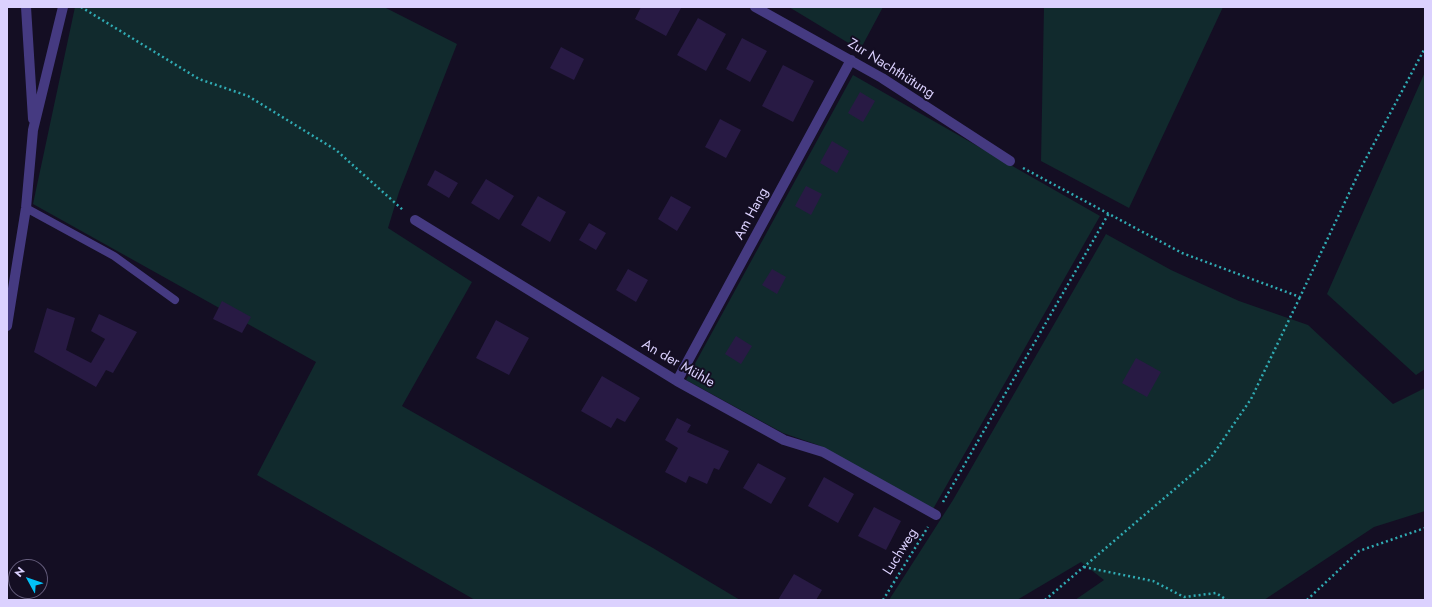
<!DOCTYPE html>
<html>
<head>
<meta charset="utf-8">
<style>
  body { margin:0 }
  #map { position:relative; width:1432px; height:607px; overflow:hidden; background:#140e23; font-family:Jost,sans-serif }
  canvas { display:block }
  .frame { position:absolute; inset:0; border:8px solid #dbd1fe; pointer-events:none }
  .north { position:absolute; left:8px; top:559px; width:40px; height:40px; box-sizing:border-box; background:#140e23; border:1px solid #645c7b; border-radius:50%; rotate:310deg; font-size:11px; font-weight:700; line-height:16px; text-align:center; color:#dbd1fe }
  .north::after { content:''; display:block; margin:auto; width:14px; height:18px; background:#03c1f8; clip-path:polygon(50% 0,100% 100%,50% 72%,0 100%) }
</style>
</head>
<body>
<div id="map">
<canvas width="1432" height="607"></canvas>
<div class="frame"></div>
<div class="north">N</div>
</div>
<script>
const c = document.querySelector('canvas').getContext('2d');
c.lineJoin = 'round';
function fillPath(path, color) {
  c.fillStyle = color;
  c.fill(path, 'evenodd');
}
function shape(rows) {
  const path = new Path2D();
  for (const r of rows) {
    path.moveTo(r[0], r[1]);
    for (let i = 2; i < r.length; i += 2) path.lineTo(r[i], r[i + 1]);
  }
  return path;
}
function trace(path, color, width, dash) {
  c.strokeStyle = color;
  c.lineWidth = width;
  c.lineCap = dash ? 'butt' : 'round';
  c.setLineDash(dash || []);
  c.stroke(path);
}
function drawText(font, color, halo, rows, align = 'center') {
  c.font = font + ' Jost,sans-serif';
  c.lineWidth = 4;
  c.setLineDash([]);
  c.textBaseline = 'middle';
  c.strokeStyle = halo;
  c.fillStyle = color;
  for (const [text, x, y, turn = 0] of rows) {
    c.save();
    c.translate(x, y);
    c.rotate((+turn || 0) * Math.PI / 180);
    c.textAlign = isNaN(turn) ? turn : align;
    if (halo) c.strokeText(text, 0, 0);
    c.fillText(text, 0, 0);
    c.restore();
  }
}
const green = shape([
  [75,7,384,7,457,44,399,192,388,228,472,282,402,406,653,548,740,600,475,600,257,475,316,362,33,204],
  [789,7,883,7,860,50],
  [1044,7,1223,7,1129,208,1041,161],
  [1425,72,1425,369,1416,375,1327,294],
  [853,75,1100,216,933,509,818,445,783,433,686,380],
  [1106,234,1171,270,1239,301,1308,325,1393,404,1425,388,1425,511,1374,527,1264,600,1075,600,1104,580,1081,562,1017,600,889,600,953,500]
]);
const building = shape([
  [641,7,680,7,681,8,666,36,635,19],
  [698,18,726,34,706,71,677,55],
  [742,38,767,51,750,82,726,69],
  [561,47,584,59,574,80,550,68],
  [783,65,814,81,793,122,762,106],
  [860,92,875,101,863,122,848,113],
  [720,119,741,130,726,158,705,147],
  [832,141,849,151,837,173,820,163],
  [435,170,458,183,449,198,427,185],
  [486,179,514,196,499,220,471,203],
  [806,186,822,194,811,215,795,206],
  [538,196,566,212,550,242,521,225],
  [671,196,691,207,677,231,658,219],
  [589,223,606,233,596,250,579,240],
  [628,269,648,280,636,302,616,290],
  [772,269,786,277,777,294,762,285],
  [222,301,251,317,242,333,213,319],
  [47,308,75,318,66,350,91,363,105,339,91,331,99,314,137,332,113,373,106,370,96,387,34,352],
  [496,320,529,338,509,375,476,358],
  [736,336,752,346,741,364,725,354],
  [1136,358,1161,372,1147,397,1122,383],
  [602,376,640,398,625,422,617,418,611,428,581,411],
  [677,418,691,425,687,432,729,451,719,470,714,468,707,484,689,476,686,483,665,472,678,448,665,440],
  [758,463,786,478,771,504,743,488],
  [824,477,854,494,838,523,808,506],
  [874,507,901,521,886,550,858,536],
  [794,574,822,590,816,600,778,600]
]);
const path = shape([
  [81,7,199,79,248,96,336,150,403,210],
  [1023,168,1182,253,1300,297,1362,166,1425,48],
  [943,502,1109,213],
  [1084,567,1153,581,1184,597,1216,593,1227,600],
  [883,600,928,527],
  [1045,600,1210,459,1251,399,1300,297],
  [1307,600,1359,551,1425,528]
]);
const lane = shape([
  [26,208,114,256,175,300]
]);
const street = shape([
  [26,7,33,119],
  [755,7,882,78,1010,161],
  [415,220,677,381,784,440,823,452,936,515],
  [7,326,26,208,33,130,63,7],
  [677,381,851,60]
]);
const streetNames = [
  ["Zur Nachthütung",891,69,32],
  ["Am Hang",752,214,-62],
  ["An der Mühle",678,364,30],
  ["Luchweg",901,552,-58]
];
fillPath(green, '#112a2d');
fillPath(building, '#281a44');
trace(path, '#30abb3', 2.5, [2, 3]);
trace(lane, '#453a81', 8);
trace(street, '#453a81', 10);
drawText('14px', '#dbd1fe', '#140e23', streetNames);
</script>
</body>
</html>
